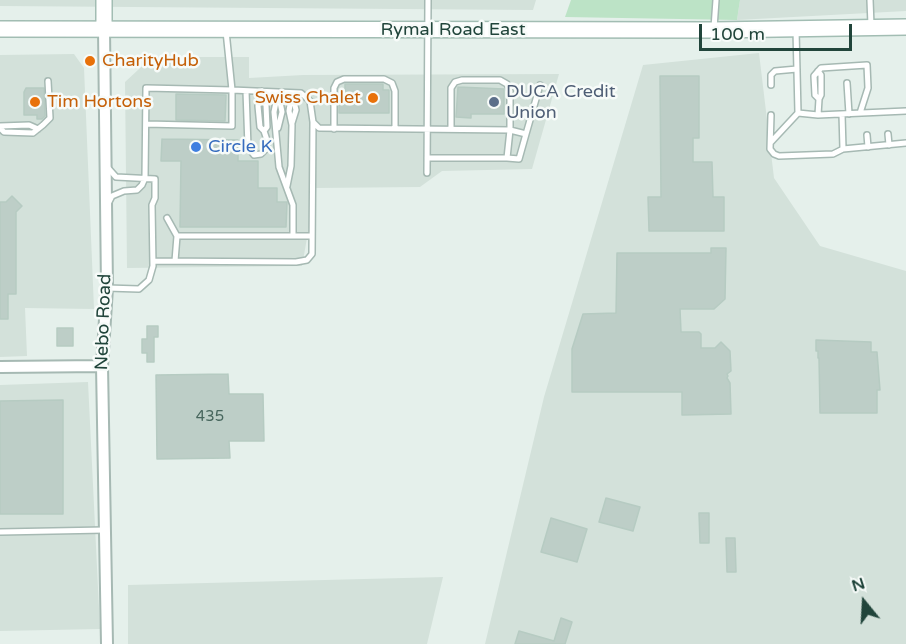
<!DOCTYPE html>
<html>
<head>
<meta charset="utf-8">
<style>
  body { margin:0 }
  #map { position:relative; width:906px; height:644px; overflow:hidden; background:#e5f0eb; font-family:"Varela Round",sans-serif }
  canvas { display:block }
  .north { position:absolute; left:834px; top:572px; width:60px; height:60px; -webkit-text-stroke:4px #f7fbf9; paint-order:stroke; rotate:342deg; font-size:16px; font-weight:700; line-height:24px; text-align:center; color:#21453b }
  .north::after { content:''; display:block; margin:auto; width:21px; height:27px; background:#21453b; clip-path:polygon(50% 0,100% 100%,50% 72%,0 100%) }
  .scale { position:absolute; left:699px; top:24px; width:153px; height:27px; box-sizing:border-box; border:3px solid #21453b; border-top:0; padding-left:8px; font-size:18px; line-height:21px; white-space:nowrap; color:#21453b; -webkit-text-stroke:4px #f7fbf9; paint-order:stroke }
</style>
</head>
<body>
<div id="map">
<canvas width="906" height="644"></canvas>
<div class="north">N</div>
<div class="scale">100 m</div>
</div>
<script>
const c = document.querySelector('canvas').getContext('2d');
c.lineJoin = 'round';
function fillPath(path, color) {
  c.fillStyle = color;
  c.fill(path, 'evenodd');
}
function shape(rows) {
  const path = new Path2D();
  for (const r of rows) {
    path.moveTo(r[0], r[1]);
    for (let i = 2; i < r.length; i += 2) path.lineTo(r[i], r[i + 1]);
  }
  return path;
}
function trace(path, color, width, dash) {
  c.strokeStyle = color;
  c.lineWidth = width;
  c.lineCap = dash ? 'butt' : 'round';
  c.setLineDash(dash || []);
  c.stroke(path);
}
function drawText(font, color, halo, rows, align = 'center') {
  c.font = font + ' "Varela Round",sans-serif';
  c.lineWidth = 5;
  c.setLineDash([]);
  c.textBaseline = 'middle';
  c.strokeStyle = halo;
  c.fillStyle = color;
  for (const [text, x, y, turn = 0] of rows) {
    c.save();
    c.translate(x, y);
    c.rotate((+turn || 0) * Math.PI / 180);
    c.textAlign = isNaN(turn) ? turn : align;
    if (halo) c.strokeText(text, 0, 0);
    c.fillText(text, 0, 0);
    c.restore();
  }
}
const built = shape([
  [0,0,536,0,533,10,0,6],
  [740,0,906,0,906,11,737,20],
  [759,53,774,178,820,246,906,271,906,644,485,644,544,397,643,65],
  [74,54,84,68,94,309,25,308,27,356,0,357,0,55],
  [152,57,249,57,249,78,303,75,559,74,532,169,442,171,420,187,316,188,302,266,127,268,125,82],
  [88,382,100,629,0,631,0,385],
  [443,577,427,644,128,644,128,585]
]);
const green = shape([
  [571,0,740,0,737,20,565,17]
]);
const building = shape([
  [660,76,699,76,699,138,693,138,693,162,712,162,713,197,724,197,724,231,649,231,648,197,661,197,660,76],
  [345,84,383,84,383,90,389,90,389,113,339,113,339,90,345,90,345,84],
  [458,87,504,89,504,114,471,114,471,118,456,117,458,87],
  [26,88,44,88,45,116,42,119,37,119,37,115,24,115,24,92,26,88],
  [176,94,226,95,225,121,176,120,176,94],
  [162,139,238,140,238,161,258,161,258,188,277,188,277,202,287,202,286,227,180,227,181,161,161,161,162,139],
  [12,196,22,206,16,212,16,294,8,294,8,319,0,319,0,202,6,202,12,196],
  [711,248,726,248,725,299,714,309,680,309,681,332,699,332,701,334,701,348,715,348,721,342,730,351,731,371,727,374,728,376,727,378,730,383,731,414,682,415,682,392,572,392,572,349,583,314,616,313,617,253,711,253,711,248],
  [147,326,158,326,158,337,154,337,154,362,147,362,147,353,142,353,142,339,147,339,147,326],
  [57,328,73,328,73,346,57,346,57,328],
  [816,340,871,342,871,352,877,352,880,390,877,390,877,413,820,413,819,358,818,358,818,351,816,351,816,340],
  [228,374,229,394,263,394,264,441,229,441,230,458,157,459,156,375,228,374],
  [63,400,63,514,0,514,0,401,63,400],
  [606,498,640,507,633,531,599,522,606,498],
  [699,513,709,513,709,543,700,543,699,513],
  [551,518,587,529,577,562,541,552,551,518],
  [726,538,735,538,736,572,727,572,726,538],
  [561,618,572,622,565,644,515,644,519,631,554,641,561,618]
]);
const lane = shape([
  [870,0,871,25],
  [714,28,716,0],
  [796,30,798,113,818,115,906,111],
  [226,31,232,90,301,93,310,101,313,122,319,128,510,130,526,134,540,85],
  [818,71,821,75,821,95,819,99],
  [847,83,849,114],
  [771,85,771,75,775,71,797,69],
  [246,91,248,147,254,155,261,154,266,149,267,140,264,131,260,127,258,106,262,91],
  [278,92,274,112,279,167,293,205,293,235],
  [261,98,266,105,267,127,264,131],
  [842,114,843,149],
  [771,115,770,149,774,154,779,156,833,154,843,149,906,143],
  [818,115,819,99,815,95,814,76,821,68,867,65,868,88,860,113],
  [292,123,296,110,293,97],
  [0,126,29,125,38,129],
  [0,128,4,132,33,133,43,125,50,118,48,81],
  [278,128,282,112,279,97],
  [334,129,334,88,337,82,344,79,384,79,392,83,395,91,395,129],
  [888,134,889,145],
  [867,135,868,147],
  [771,142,798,113],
  [427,158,507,158,510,130,510,91,507,84,500,80,462,80,455,82,451,88,451,129],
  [507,158,519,159,526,134],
  [427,173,428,0],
  [287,186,291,166,292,125,289,111,292,93],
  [108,204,112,196,124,191,137,190,142,185,145,178,146,88,232,90,232,126,146,124],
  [167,218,177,236],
  [153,261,296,262,307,260,312,254,313,122],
  [175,261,177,236,312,236],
  [107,288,139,289,149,280,153,266,152,205,155,198,155,179,116,177,108,168],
  [0,532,105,530]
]);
const street = shape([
  [104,29,107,288,102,366,107,644],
  [0,367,102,366]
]);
const secondary = shape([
  [104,0,104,29],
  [0,29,714,30,906,27]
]);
const markers = [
  [90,61,6,"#e8710a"],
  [373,98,6,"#e8710a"],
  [35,102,6,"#e8710a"],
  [494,102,6,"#5c6f8a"],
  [196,147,6,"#3f7fe0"]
];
const numberNames = [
  ["435",210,417]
];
const streetNames = [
  ["Rymal Road East",453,30],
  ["Nebo Road",104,322,-88]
];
const foodNames = [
  ["CharityHub",102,61],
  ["Swiss Chalet",361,98,"right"],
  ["Tim Hortons",47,102]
];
const serviceNames = [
  ["DUCA Credit",506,92],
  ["Union",506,113]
];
const shopNames = [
  ["Circle K",208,147]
];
fillPath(built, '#d3e1da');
fillPath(green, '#bce3c6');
fillPath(building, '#bdcec7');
trace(building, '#b6cbc2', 1.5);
trace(lane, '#a6b9b3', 8);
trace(street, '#a6b9b3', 14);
trace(secondary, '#a2bdb3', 18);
trace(lane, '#fff', 5);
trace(street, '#fff', 10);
trace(secondary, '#fff', 15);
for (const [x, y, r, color] of markers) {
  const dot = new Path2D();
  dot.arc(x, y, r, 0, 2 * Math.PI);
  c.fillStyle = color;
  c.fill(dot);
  trace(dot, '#f7fbf9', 2);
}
drawText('15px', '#48675e', null, numberNames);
drawText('18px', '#21453b', '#f7fbf9', streetNames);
drawText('18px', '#c56008', '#f7fbf9', foodNames, 'left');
drawText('18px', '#4e5e75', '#f7fbf9', serviceNames, 'left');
drawText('18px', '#366cbe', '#f7fbf9', shopNames, 'left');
</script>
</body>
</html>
